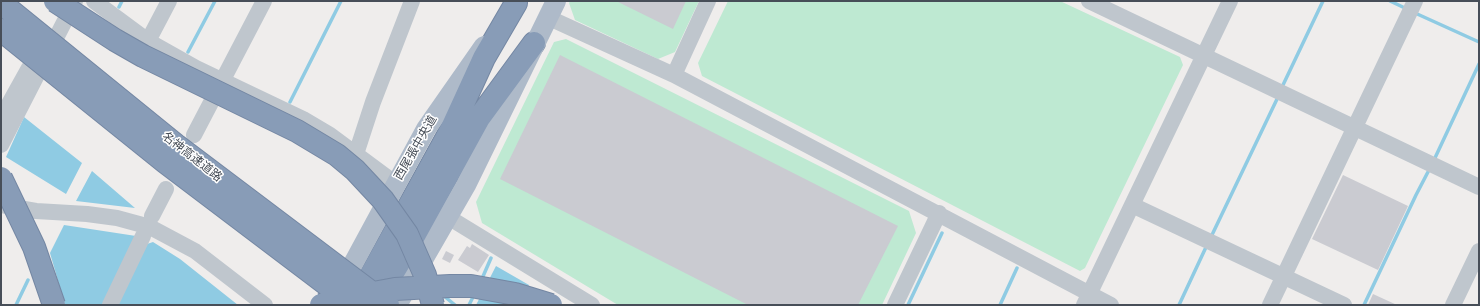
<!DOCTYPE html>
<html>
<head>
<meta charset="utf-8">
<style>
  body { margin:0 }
  #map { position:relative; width:1480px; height:306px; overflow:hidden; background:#efedec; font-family:Arial,sans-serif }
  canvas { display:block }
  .frame { position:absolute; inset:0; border:2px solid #474e58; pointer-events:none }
</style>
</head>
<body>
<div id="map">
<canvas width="1480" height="306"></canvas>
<div class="frame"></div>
</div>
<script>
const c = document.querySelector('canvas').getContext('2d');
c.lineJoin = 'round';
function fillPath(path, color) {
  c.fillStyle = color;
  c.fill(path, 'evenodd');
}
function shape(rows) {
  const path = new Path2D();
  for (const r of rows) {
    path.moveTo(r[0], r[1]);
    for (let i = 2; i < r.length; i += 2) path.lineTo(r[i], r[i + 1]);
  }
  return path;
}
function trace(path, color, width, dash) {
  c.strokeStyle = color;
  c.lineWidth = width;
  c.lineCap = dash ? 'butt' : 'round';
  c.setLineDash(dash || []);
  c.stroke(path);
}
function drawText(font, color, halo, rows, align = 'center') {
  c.font = font + ' Arial,"Noto Sans JP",sans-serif';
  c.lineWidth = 3;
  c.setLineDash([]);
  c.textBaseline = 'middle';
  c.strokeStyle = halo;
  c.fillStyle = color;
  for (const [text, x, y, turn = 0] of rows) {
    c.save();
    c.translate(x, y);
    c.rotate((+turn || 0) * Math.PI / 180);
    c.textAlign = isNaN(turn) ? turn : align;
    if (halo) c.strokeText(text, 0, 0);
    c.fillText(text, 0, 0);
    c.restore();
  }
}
const green = shape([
  [570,1,699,1,675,52,658,59,575,20,569,3],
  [728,1,1060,1,1180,57,1183,65,1085,268,1080,271,702,76,698,63],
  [566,39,909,211,916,233,882,305,618,305,482,223,476,202,554,42]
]);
const water = shape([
  [24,117,82,163,66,194,6,157],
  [92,171,135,208,76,201],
  [64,225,136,236,102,305,65,305,50,253],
  [153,242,180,259,238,305,116,305,144,245],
  [496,266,529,285,521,305,476,305]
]);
const stream = shape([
  [1390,1,1407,9],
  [119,7,122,1],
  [1415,13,1479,42],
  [188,52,215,1],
  [1283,85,1323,1],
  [290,102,341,1],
  [1434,160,1479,64],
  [1211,237,1278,97],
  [481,281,491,258],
  [444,296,455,305],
  [16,305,28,280],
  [469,305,475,293],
  [908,305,942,233],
  [1000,305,1017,268],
  [1179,305,1207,245],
  [1364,305,1416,195,1429,170,1431,170]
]);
const building = shape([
  [616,1,686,1,673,29],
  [560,55,898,226,858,305,748,305,500,179],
  [1343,175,1408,206,1378,270,1312,239],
  [472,244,489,255,478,272,458,260,467,246,470,248],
  [446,251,454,255,450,263,442,259],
  [1373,294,1397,305,1368,305]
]);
const minor = shape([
  [94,1,148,41,196,68,303,119,330,135,396,184],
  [1089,1,1479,187],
  [547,17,674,75,1111,305],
  [148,41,169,1],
  [674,75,708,1],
  [1,118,29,68],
  [194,135,264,1],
  [1,145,75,1],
  [356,154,373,102,412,1],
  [1,205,36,211,87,214,117,218,150,227,195,251,265,305],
  [1132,205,1344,305],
  [152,216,166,189],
  [448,217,592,305],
  [110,305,143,236],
  [895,305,939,213],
  [1084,305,1230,1],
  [1270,305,1415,1],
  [1453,305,1479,251]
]);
const major = shape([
  [340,288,426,129,484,46],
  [397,305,466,185,556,1]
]);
const highway = shape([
  [355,304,452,128,484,58,516,3],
  [374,304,403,256,479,118,534,43]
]);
const highwayBridge = shape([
  [55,1,115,40,143,56,297,131,337,155,355,170,383,200,407,234,425,275,433,305],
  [1,3,176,145,388,305],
  [1,30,165,162,354,305],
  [1,178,34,247,54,305],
  [321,305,341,299,395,289,450,286,471,286,515,294,551,305]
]);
const streetNames = [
  ["西尾張中央道",416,148,-60],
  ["名神高速道路",192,157,38]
];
fillPath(green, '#bee9d2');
fillPath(water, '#8fcbe3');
trace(stream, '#8fcbe3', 3.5);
fillPath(building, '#cacbd1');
trace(highway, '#7487a3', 24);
trace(minor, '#bfc6cd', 16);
trace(major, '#aebac9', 20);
trace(highway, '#889cb7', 22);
trace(highwayBridge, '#7487a3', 24, []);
trace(highwayBridge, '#889cb7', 22);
drawText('12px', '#474e58', '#fff', streetNames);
</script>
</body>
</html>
